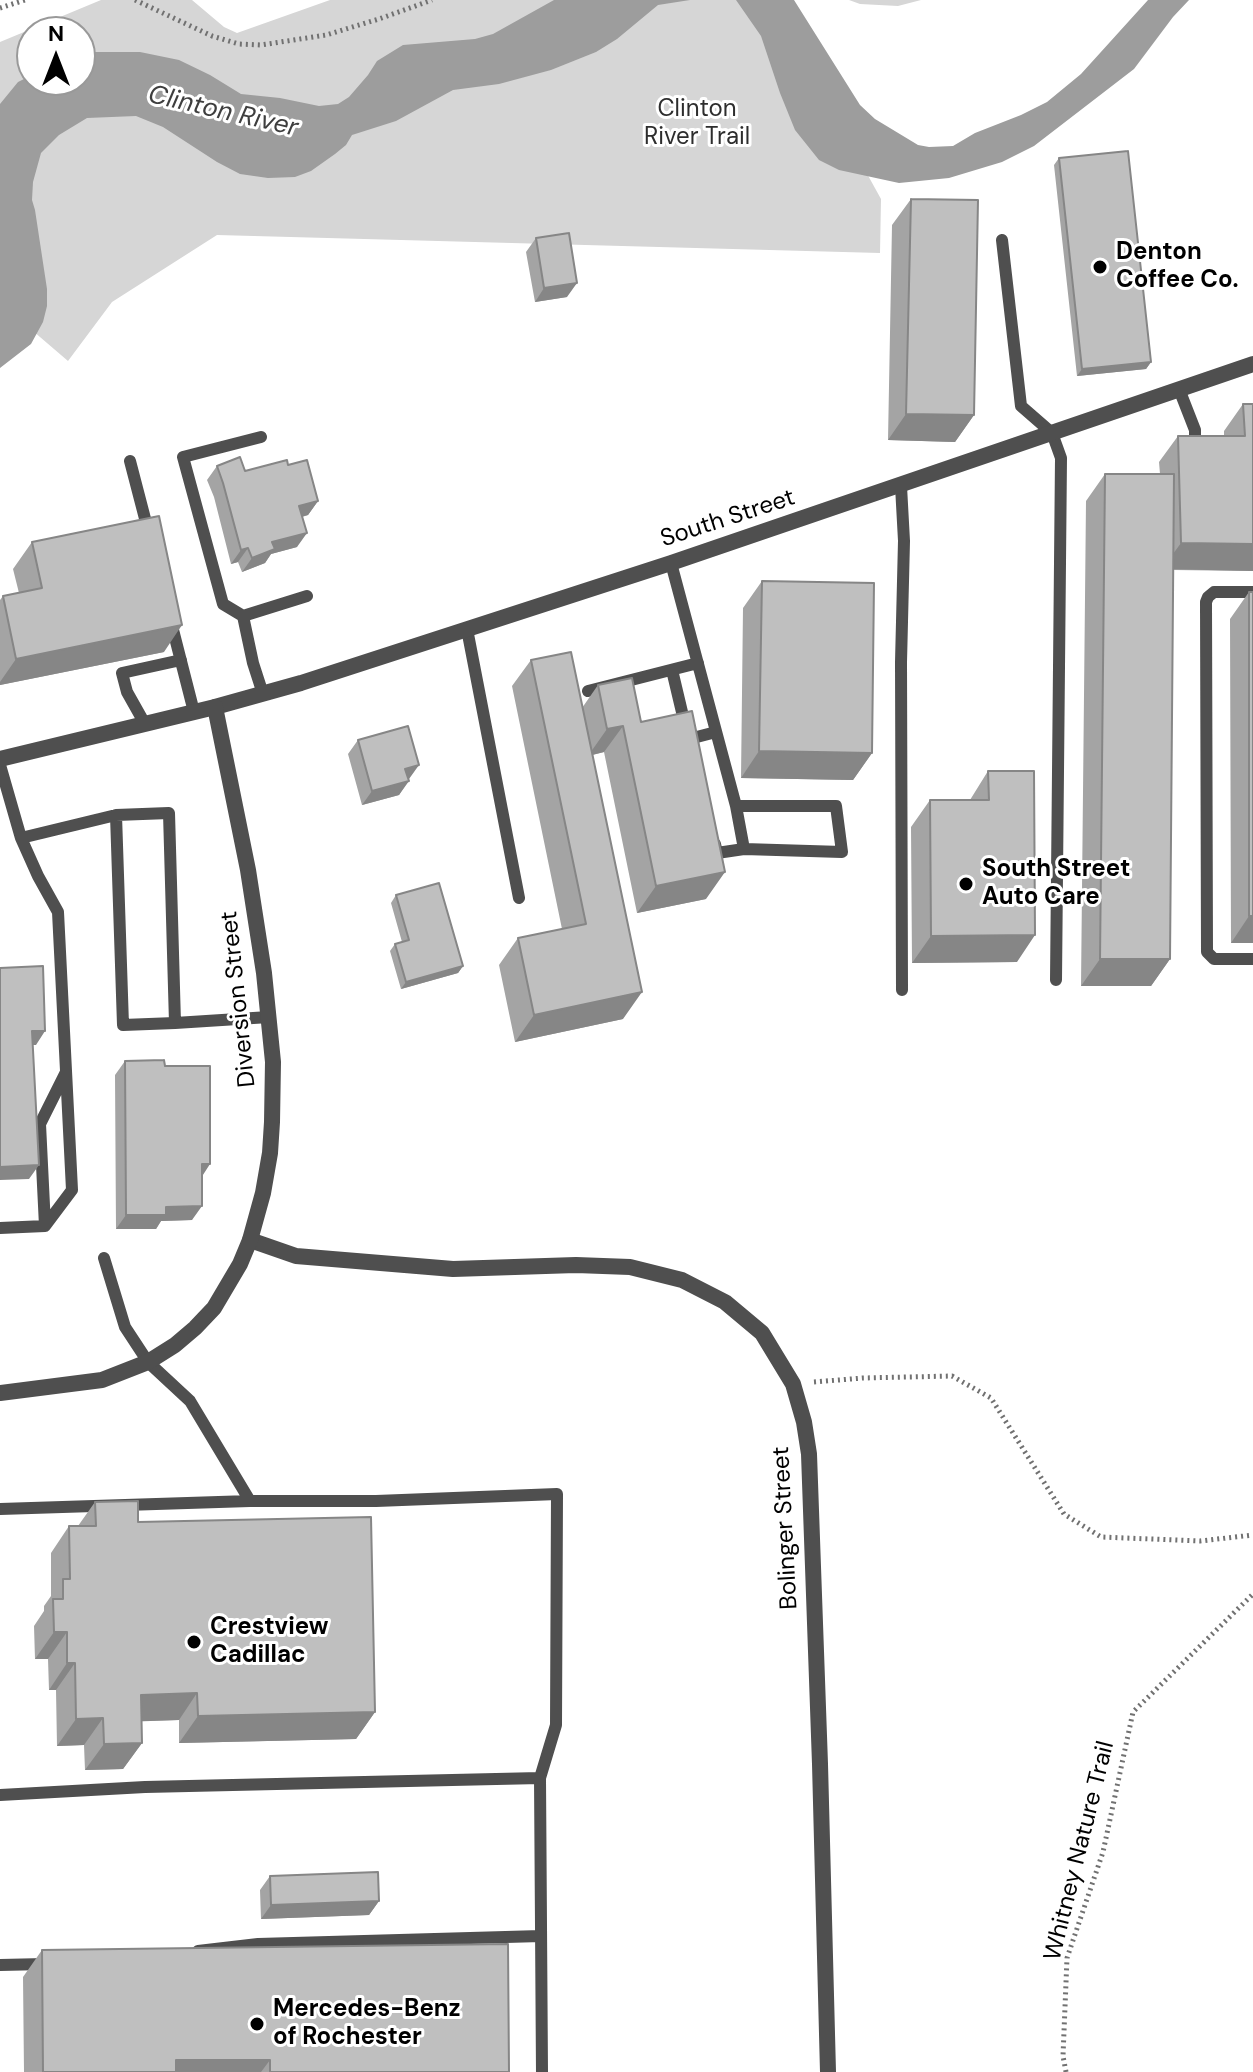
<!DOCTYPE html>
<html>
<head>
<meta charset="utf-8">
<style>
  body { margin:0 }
  #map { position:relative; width:1253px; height:2072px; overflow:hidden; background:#fff; font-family:"DM Sans",sans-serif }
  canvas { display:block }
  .north { position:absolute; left:16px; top:16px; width:80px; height:80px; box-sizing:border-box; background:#fff; border:2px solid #999; border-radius:50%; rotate:0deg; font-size:22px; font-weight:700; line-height:32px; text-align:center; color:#000 }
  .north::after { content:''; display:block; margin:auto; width:28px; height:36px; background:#000; clip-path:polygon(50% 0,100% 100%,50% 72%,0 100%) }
</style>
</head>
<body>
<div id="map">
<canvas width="1253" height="2072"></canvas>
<div class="north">N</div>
</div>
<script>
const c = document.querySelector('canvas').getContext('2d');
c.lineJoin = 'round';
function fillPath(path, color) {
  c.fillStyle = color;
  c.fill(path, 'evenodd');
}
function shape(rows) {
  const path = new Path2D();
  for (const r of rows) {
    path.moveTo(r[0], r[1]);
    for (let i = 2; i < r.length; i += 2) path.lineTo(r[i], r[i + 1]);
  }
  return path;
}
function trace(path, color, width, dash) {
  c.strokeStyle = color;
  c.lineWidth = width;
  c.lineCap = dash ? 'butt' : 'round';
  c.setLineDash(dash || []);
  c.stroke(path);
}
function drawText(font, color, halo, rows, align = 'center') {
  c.font = font + ' "DM Sans",sans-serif';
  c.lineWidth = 6;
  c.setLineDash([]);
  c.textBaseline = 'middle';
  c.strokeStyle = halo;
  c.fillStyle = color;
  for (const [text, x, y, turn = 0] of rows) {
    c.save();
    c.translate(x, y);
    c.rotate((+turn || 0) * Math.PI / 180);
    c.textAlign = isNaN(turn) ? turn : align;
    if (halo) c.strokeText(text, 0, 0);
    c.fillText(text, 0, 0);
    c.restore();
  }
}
const green = shape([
  [101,0,192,0,224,27,237,33,330,0,771,0,881,199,880,253,217,235,112,302,68,361,26,325,0,362,0,42],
  [32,32,80,32,80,80,32,80],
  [849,0,921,0,898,6,860,4]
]);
const water = shape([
  [554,0,690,0,658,5,617,39,596,52,551,70,499,84,453,90,396,121,352,135,346,145,335,154,311,171,295,177,268,178,240,174,217,162,163,127,136,116,87,118,59,135,41,153,33,182,32,200,35,210,47,289,47,306,43,322,31,344,0,368,0,104,18,82,32,75,32,80,80,80,80,54,94,52,140,52,179,60,210,75,241,94,280,98,319,106,338,104,349,97,368,75,377,61,403,45,475,39,493,34],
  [736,0,794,0,860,105,875,119,918,145,929,147,953,146,975,133,1021,115,1047,102,1081,74,1148,0,1189,0,1173,17,1134,69,1034,146,1002,162,949,178,899,183,839,170,819,160,795,130,780,93,761,36]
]);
const path = shape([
  [135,0,212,36,239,44,261,45,326,35,379,19,432,0],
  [0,8,25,0],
  [814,1382,863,1378,952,1376,991,1398,1064,1514,1101,1537,1200,1541,1253,1535],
  [1066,2072,1063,2056,1067,1958,1103,1852,1133,1712,1253,1594]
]);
const service = shape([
  [1002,240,1021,406,1052,433,1061,458,1056,980],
  [1179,389,1195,430,1195,451],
  [130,461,149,534],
  [901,486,904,541,901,662,902,990],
  [671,563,736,806,744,849,842,852,836,806,736,806],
  [1253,592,1214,592,1208,597,1206,602,1207,952,1214,959,1253,959],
  [243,616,223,604,183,457,261,437],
  [171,622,194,712],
  [467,629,519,898],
  [672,670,686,729],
  [588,691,698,663],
  [263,694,253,663,243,616,307,596],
  [145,724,127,692,122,673,181,660],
  [689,739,716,732],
  [0,765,21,838,116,815],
  [21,838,38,876,58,912,72,1190,45,1226],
  [715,844,717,853,744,849],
  [175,1023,169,813,116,815,123,1025,175,1023,269,1017],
  [45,1226,40,1124,66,1072],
  [0,1228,45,1226],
  [0,1509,250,1501],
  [540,1778,542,2072],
  [0,1795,145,1787,540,1778,556,1725,557,1494,376,1501,250,1501,190,1401,148,1362,125,1327,104,1258],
  [198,1951,258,1944,541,1936],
  [0,1965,45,1964]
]);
const minor = shape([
  [215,707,301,683,671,563,1253,364],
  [250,1240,296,1256,453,1269,576,1265,630,1267,682,1280,725,1302,762,1333,793,1384,804,1422,809,1454,820,1764,828,2072]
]);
const tertiary = shape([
  [0,759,215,707,248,870,264,973,273,1062,272,1122,270,1153,263,1193,250,1240,240,1264,214,1308,195,1328,175,1345,148,1362,102,1380,0,1393]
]);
const wall = shape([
  [1059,158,1151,362,1146,369,1077,376,1054,165],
  [911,199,974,415,955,442,888,440,892,225],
  [536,238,567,297,535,302,526,252],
  [1243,404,1253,571,1173,570,1170,959,1151,986,1081,986,1086,501,1105,474,1160,474,1159,462,1178,436,1224,436,1224,431],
  [217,466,245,471,318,501,308,515,302,517,297,547,271,554,265,563,242,572,238,562,231,564,214,497,207,480],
  [32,542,164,652,0,685,0,600,3,596,19,593,13,569],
  [762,581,872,753,853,780,741,778,743,608],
  [1249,592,1253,592,1253,943,1231,943,1230,619],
  [531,660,582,708,598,685,641,722,706,899,637,913,604,752,592,755,623,1019,515,1042,499,965,518,938,562,929,512,686],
  [358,740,409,779,399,795,362,805,348,754],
  [988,771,1017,962,912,963,911,827,930,800,970,800],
  [396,895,463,966,458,973,401,989,390,951,395,944,402,942,391,903],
  [125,1061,165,1066,202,1176,192,1220,161,1221,156,1229,116,1229,115,1075],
  [95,1502,138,1522,375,1712,356,1739,179,1743,179,1720,141,1721,142,1743,123,1769,85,1770,84,1745,57,1746,56,1690,49,1690,48,1659,35,1659,34,1626,44,1611,44,1606,51,1596,51,1553,69,1526,78,1526],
  [270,1876,379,1901,369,1915,261,1919,260,1890],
  [42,1950,509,2072,24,2072,23,1977]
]);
const shadedWall = shape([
  [577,283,567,297,535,302,544,288],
  [1151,362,1146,369,1077,376,1082,369],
  [906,414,974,415,955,442,888,440],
  [318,501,308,515,290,520,299,506],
  [307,533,297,547,271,554,265,563,242,572,252,558,272,542],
  [1181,543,1253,544,1253,571,1162,569],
  [248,548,238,562,231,564,241,550],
  [182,625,164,652,0,685,0,682,16,659],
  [623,726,604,752,588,756,607,729],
  [759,751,872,753,853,780,741,778],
  [419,765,409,779,396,783,405,769],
  [409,781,399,795,362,805,372,791],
  [725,872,706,899,637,913,656,886],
  [1249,916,1253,916,1253,943,1231,943],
  [1035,935,1017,962,912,963,931,936],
  [1100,959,1170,959,1151,986,1081,986],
  [463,966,458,973,401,989,406,982],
  [642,992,623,1019,515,1042,534,1015],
  [32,1031,45,1031,36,1045,23,1045],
  [202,1164,210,1164,201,1178],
  [39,1165,29,1179,0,1180,0,1167],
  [202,1206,192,1220,161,1221,156,1229,116,1229,126,1215,166,1207],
  [54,1632,67,1632,48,1659,35,1659],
  [67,1663,75,1663,56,1690,49,1690],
  [197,1693,179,1720,122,1722,141,1695],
  [375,1712,356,1739,179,1743,198,1716],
  [103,1718,84,1745,57,1746,76,1719],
  [142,1743,123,1769,85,1770,104,1744],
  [379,1901,369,1915,261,1919,271,1905],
  [176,2060,270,2060,261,2072,168,2072]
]);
const building = shape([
  [1128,151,1151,362,1082,369,1059,158,1128,151],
  [911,199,978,200,974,415,906,414,911,199],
  [569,233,577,283,544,288,536,238,569,233],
  [1243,404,1253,404,1253,544,1181,543,1178,436,1245,436,1243,404],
  [240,457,245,471,287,460,288,465,307,460,318,501,299,506,307,533,272,542,275,549,252,558,248,548,241,550,223,483,217,466,240,457],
  [1105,474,1174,474,1170,959,1100,959,1105,474],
  [159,516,182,625,16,659,3,596,42,588,32,542,159,516],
  [762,581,874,583,872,753,759,751,762,581],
  [1249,592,1253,592,1253,916,1249,916,1249,592],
  [571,652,642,992,534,1015,518,938,586,924,531,660,571,652],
  [632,678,641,722,692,711,725,872,656,886,623,726,607,729,598,685,632,678],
  [408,726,419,765,405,769,409,781,372,791,358,740,408,726],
  [988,771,1034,771,1035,935,931,936,930,800,989,800,988,771],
  [439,883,463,966,406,982,395,944,409,940,396,895,439,883],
  [43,966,45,1031,32,1031,39,1165,0,1167,0,968,43,966],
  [164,1060,165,1066,210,1066,210,1164,202,1164,202,1206,166,1207,166,1215,126,1215,125,1061,164,1060],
  [138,1501,138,1522,371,1517,375,1712,198,1716,197,1693,141,1695,142,1743,104,1744,103,1718,76,1719,75,1663,67,1663,67,1632,54,1632,53,1599,63,1599,63,1579,70,1579,69,1526,96,1526,95,1502,138,1501],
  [378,1872,379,1901,271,1905,270,1876,378,1872],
  [508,1944,509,2072,270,2072,270,2060,176,2060,176,2072,43,2072,42,1950,508,1944]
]);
const markers = [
  [1100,267,8,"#000"],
  [966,884,8,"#000"],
  [194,1642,8,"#000"],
  [257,2024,8,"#000"]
];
const parkNames = [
  ["Clinton",697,110],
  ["River Trail",697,138]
];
const poiNames = [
  ["Denton",1116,253],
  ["Coffee Co.",1116,281],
  ["South Street",982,870],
  ["Auto Care",982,898],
  ["Crestview",210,1628],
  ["Cadillac",210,1656],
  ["Mercedes-Benz",273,2010],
  ["of Rochester",273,2038]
];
const streetNames = [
  ["South Street",728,519,-18],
  ["Diversion Street",239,999,-96],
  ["Bolinger Street",786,1528,-93],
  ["Whitney Nature Trail",1080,1851,-76]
];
const waterNames = [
  ["Clinton River",223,112,13]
];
fillPath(green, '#d6d6d6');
fillPath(water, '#9d9d9d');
trace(path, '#717171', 5, [2, 4]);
trace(service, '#4f4f4f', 12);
trace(minor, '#4f4f4f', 16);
trace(tertiary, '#4f4f4f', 16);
fillPath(wall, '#a4a4a4');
fillPath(shadedWall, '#868686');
fillPath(building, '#bfbfbf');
trace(building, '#868686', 2);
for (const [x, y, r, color] of markers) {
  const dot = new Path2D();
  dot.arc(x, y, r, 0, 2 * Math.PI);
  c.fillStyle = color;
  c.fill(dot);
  trace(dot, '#fff', 3);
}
drawText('24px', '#2d2d2d', '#fff', parkNames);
drawText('bold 24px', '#000', '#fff', poiNames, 'left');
drawText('24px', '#000', '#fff', streetNames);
drawText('italic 26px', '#3e3e3e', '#fff', waterNames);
</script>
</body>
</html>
